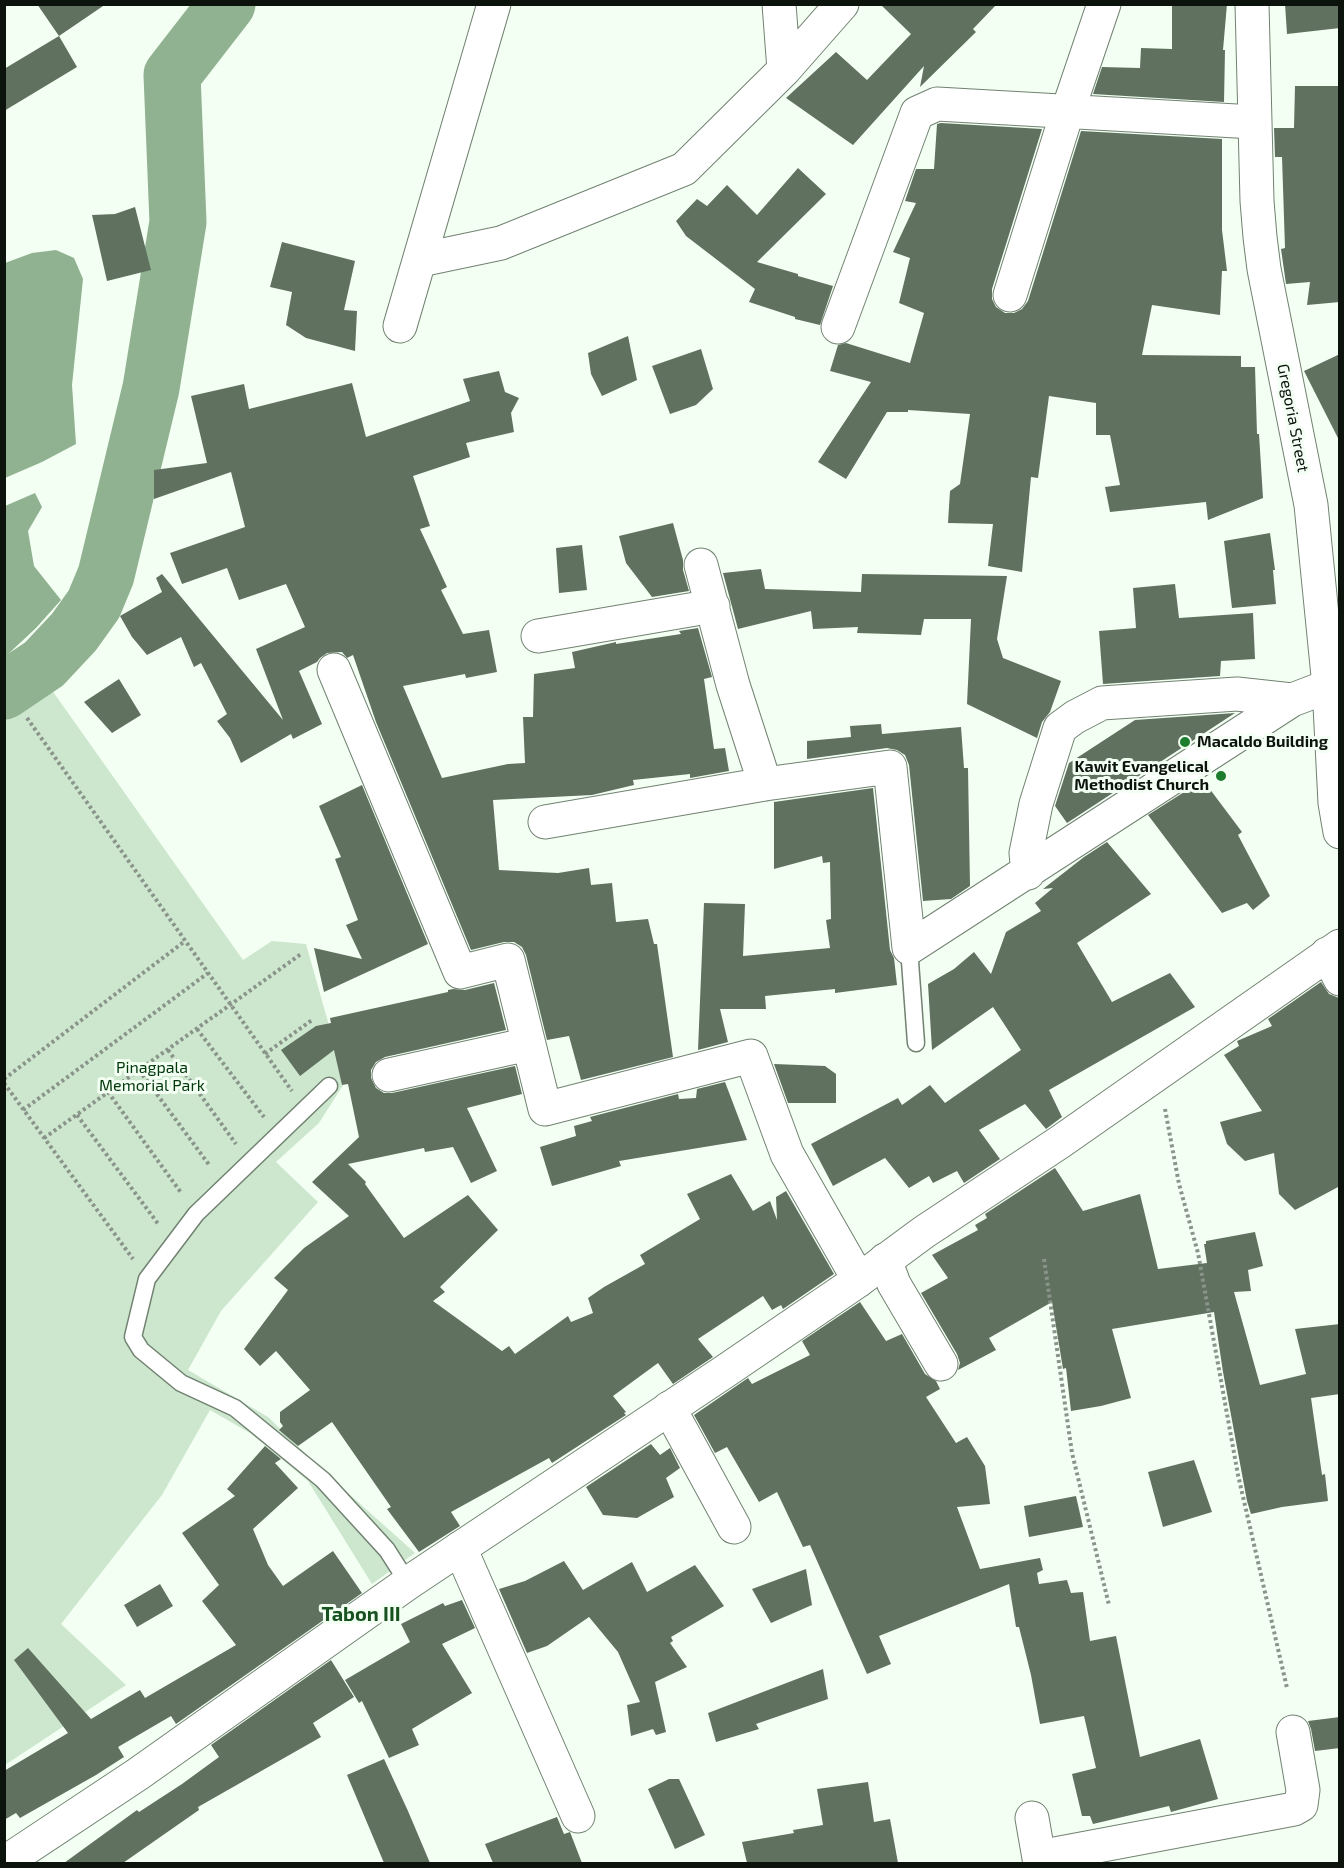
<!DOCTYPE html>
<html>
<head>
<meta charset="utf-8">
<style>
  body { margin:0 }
  #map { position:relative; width:1344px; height:1868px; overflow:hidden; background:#f3fff3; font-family:"Exo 2",sans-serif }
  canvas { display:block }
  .frame { position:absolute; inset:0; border:6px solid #0c120c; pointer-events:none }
</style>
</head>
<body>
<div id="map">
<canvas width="1344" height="1868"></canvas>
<div class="frame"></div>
</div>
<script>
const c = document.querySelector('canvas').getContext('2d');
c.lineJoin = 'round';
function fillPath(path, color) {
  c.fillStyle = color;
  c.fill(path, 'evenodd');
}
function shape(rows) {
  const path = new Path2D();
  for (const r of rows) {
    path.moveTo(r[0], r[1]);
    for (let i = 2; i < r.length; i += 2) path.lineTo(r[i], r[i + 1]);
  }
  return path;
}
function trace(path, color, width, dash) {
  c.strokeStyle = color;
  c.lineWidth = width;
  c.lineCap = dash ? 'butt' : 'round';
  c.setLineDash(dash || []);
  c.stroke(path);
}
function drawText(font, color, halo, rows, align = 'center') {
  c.font = font + ' "Exo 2",sans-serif';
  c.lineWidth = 6;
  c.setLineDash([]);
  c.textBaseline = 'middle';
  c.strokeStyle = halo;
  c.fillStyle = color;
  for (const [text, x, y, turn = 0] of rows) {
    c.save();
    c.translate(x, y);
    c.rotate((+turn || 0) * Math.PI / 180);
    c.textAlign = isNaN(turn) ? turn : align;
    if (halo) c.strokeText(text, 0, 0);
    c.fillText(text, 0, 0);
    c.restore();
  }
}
const green = shape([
  [44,679,243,960,272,941,306,944,345,1082,319,1123,276,1162,318,1202,221,1311,188,1370,268,1417,319,1467,415,1553,372,1584,308,1481,250,1433,210,1410,162,1495,61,1624,126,1685,5,1765,4,707]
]);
const water = shape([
  [56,250,74,258,83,279,72,385,76,444,42,462,5,478,5,263,32,253],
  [35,493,42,507,28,531,34,566,61,600,36,628,5,657,5,506]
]);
const river = shape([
  [4,691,44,664,74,632,94,604,106,575,151,388,178,222,172,75,227,4]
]);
const building = shape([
  [37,4,106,4,59,36],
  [880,4,997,4,973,29,976,32,920,87,924,66,853,145,786,98,836,52,867,80,911,34],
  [1172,4,1227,4,1223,50,1225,50,1224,102,1093,94,1102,67,1140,68,1141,48,1172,49],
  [1285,4,1338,4,1340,28,1287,34],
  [59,36,77,67,4,111,4,69],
  [1295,86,1339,86,1340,302,1307,305,1310,282,1286,284,1281,249,1285,248,1282,157,1275,157,1274,128,1294,128],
  [941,123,1042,129,992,289,992,299,996,307,1005,313,1014,313,1022,309,1028,301,1081,131,1222,139,1222,230,1227,271,1222,271,1220,315,1152,305,1142,355,1241,356,1241,367,1255,367,1257,434,1259,434,1263,498,1208,520,1206,502,1110,512,1105,487,1120,485,1110,435,1096,435,1096,403,1049,396,1038,478,1031,477,1022,572,988,566,993,524,948,523,950,491,960,484,970,414,908,410,908,412,887,412,846,479,818,462,871,382,830,371,838,345,846,343,910,363,924,313,899,303,910,258,893,252,916,203,905,201,916,169,934,169,937,124],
  [798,168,826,194,757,262,798,274,798,276,833,286,820,325,795,319,795,317,749,302,755,289,686,236,676,221,697,199,707,206,727,185,757,215],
  [135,207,151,270,107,281,92,215,115,214],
  [282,242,355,261,344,310,357,311,355,351,306,338,286,325,292,292,270,287],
  [628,336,637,380,602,396,591,374,588,353],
  [701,349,713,389,696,405,670,414,652,366],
  [1340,354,1340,442,1304,371],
  [499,371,505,392,519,398,511,413,514,432,466,443,470,457,413,476,430,526,420,529,447,587,441,590,463,634,489,630,497,672,466,678,465,674,403,686,442,778,508,764,525,763,523,717,533,717,534,674,575,668,572,652,616,642,616,644,681,634,679,631,698,628,712,677,704,679,714,749,725,748,729,771,690,778,690,774,633,780,634,785,592,795,493,800,499,870,558,873,589,868,591,885,612,883,616,922,648,919,654,944,657,944,673,1057,581,1080,569,1036,547,1040,526,955,522,947,514,942,504,942,471,950,376,722,353,655,347,658,342,652,327,653,320,658,317,662,299,671,322,724,293,739,291,734,241,763,230,738,217,721,227,714,201,663,194,667,181,637,147,655,132,637,120,616,162,592,156,578,162,574,283,720,256,649,305,627,286,584,239,600,227,568,182,584,170,553,245,527,231,472,154,499,154,470,207,463,191,396,244,384,249,409,352,383,366,437,470,401,463,379],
  [673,523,683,560,683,570,689,591,652,597,626,563,619,536],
  [1270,533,1275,570,1273,570,1276,604,1232,608,1224,541],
  [582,545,587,590,559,593,556,548],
  [761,569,765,589,861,592,862,574,1007,576,997,639,1003,658,1061,681,1050,712,1042,722,1037,738,967,704,971,619,924,619,921,635,857,633,858,627,813,629,811,611,738,629,723,573],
  [1175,584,1179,618,1253,613,1255,659,1221,661,1220,676,1103,684,1099,631,1136,628,1133,588],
  [119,679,141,715,112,733,84,702],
  [1235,713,1067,823,1055,806,1069,763,1135,720],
  [881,724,882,734,961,727,964,768,968,768,970,886,951,899,923,901,909,765,905,755,897,750,887,748,807,759,807,741,851,737,850,726],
  [1203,780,1242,832,1238,835,1270,896,1253,910,1247,903,1222,913,1148,815],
  [362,785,428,944,324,992,314,948,362,959,346,925,358,920,335,859,341,857,319,806],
  [873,788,890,950,894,958,897,985,835,993,835,989,765,996,766,1009,720,1009,728,1042,698,1050,704,903,745,904,743,956,830,948,826,920,831,919,830,862,823,863,822,856,774,869,774,802],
  [1107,842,1151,894,1077,943,1112,1002,1170,973,1195,1007,1049,1090,1062,1117,1046,1129,1025,1104,979,1130,1000,1159,964,1183,957,1171,933,1183,929,1176,909,1188,885,1158,833,1186,811,1144,898,1098,902,1105,930,1085,945,1103,1021,1050,993,1007,932,1050,928,984,954,969,974,952,991,974,1006,932,1041,911,1035,903,1053,888,1043,889,1084,857],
  [1321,982,1329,994,1339,998,1340,1000,1340,1186,1295,1210,1279,1194,1274,1153,1245,1161,1227,1144,1220,1122,1262,1111,1224,1055,1239,1046,1237,1041,1272,1026,1268,1019],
  [494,983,506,1030,385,1057,376,1062,371,1070,371,1078,376,1088,384,1093,392,1093,515,1066,522,1094,467,1108,497,1171,471,1183,453,1147,425,1152,424,1148,348,1164,366,1182,365,1184,404,1238,468,1195,498,1230,440,1287,445,1292,433,1301,502,1351,509,1346,515,1354,568,1316,571,1322,593,1313,588,1298,604,1287,645,1264,640,1255,700,1219,687,1194,731,1174,753,1211,770,1201,777,1220,776,1197,786,1191,834,1274,783,1309,781,1305,772,1310,763,1296,698,1339,713,1357,673,1384,658,1363,613,1396,626,1412,624,1413,626,1415,552,1463,549,1458,451,1512,460,1526,419,1552,387,1509,391,1507,332,1422,298,1446,279,1430,283,1426,280,1422,280,1412,310,1390,276,1351,260,1366,244,1349,288,1290,274,1278,304,1248,349,1216,312,1182,359,1137,348,1084,342,1085,334,1050,300,1076,281,1050,316,1026,331,1023,330,1018,448,992,448,990,453,989,465,990],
  [774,1064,825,1066,836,1074,836,1103,788,1103],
  [725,1082,747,1140,619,1161,621,1166,552,1186,540,1147,576,1136,574,1126,592,1121,590,1117,678,1094,679,1099,696,1098,697,1089],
  [1055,1168,1083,1211,1140,1194,1158,1269,1207,1263,1204,1244,1206,1244,1206,1241,1255,1232,1263,1266,1248,1270,1251,1291,1234,1292,1260,1385,1306,1374,1295,1329,1340,1324,1340,1394,1311,1398,1322,1475,1325,1474,1328,1501,1282,1507,1251,1514,1247,1501,1223,1372,1214,1312,1112,1329,1131,1398,1101,1406,1071,1411,1066,1368,1063,1369,1052,1302,989,1338,996,1350,958,1370,960,1363,957,1354,921,1293,948,1278,932,1255,978,1230,975,1225,987,1218,985,1214],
  [860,1302,886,1341,902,1334,925,1374,936,1381,940,1389,926,1397,956,1443,967,1437,985,1466,990,1504,957,1507,980,1569,1040,1558,1043,1570,1037,1573,1039,1584,1067,1580,1071,1593,1083,1592,1090,1641,1116,1636,1140,1757,1200,1739,1218,1799,1171,1812,1169,1806,1093,1824,1090,1816,1082,1816,1072,1774,1096,1768,1084,1716,1040,1724,1031,1675,1019,1627,1016,1627,1009,1584,879,1636,891,1664,867,1674,810,1545,803,1547,777,1492,759,1502,727,1447,715,1453,694,1415,748,1378,752,1384,810,1355,802,1341],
  [651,1444,660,1455,670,1448,680,1468,666,1478,674,1497,637,1518,603,1515,586,1487],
  [265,1446,281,1459,275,1463,298,1488,253,1529,268,1565,283,1586,333,1551,362,1593,176,1724,171,1716,118,1747,124,1757,96,1775,20,1818,16,1813,4,1820,4,1771,68,1733,14,1660,28,1648,91,1719,140,1690,145,1698,236,1645,202,1601,219,1585,182,1533,235,1496,227,1489],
  [1194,1460,1212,1512,1163,1527,1148,1472],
  [1076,1496,1083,1527,1029,1537,1024,1506],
  [564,1561,583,1590,632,1562,647,1592,695,1565,724,1606,671,1637,673,1641,670,1643,687,1667,655,1682,666,1732,656,1735,653,1729,631,1736,627,1705,640,1702,618,1652,589,1617,547,1646,527,1653,499,1589,525,1581],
  [806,1569,812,1605,771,1623,752,1589],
  [160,1584,173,1606,137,1627,124,1605],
  [462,1600,475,1628,442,1644,472,1693,412,1729,419,1745,389,1758,362,1701,359,1703,345,1680,410,1642,401,1624,443,1603,445,1606],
  [331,1660,354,1697,313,1723,321,1737,198,1807,199,1810,123,1863,64,1863,137,1810,139,1812,182,1784,219,1757,211,1745],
  [823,1669,828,1699,756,1724,759,1729,716,1742,708,1713],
  [1340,1717,1340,1748,1315,1751,1311,1729,1308,1721],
  [384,1759,408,1811,430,1863,384,1863,347,1775],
  [669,1779,679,1779,705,1835,675,1849,648,1789],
  [868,1782,874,1822,890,1819,898,1863,747,1863,742,1842,794,1833,793,1830,823,1825,817,1789],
  [557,1817,564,1834,570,1832,582,1863,493,1863,485,1844]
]);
const path = shape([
  [27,718,292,1091],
  [197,1029,264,1117],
  [168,1050,236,1144],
  [265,1054,312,1020],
  [139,1070,210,1166],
  [4,1079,185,941],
  [4,1083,133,1259],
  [108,1092,182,1194],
  [1165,1109,1179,1184,1198,1253,1238,1475,1287,1688],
  [23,1110,208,973],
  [77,1115,159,1225],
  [44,1138,301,954],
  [1044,1259,1072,1453,1109,1605]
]);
const service = shape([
  [909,948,916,1043],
  [329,1086,196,1214,147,1279,133,1337,141,1350,181,1383,235,1408,323,1480,387,1550,408,1583]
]);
const minor = shape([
  [779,4,784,70],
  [420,260,501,243,684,169,784,70,842,4],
  [1010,295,1067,113,1104,4],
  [400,326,494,4],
  [838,327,917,113,937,104,1254,122],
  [701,565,733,685,765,784],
  [538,636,713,606],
  [334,670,460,972,508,960,545,1109,751,1056,787,1154,859,1280],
  [545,822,765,784,890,767,909,948,1292,700,1329,686],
  [1028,873,1026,853,1036,804,1060,728,1075,717,1102,703,1237,694,1292,700],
  [1327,954,1340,979],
  [389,1075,529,1044],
  [885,1260,894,1284,941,1364],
  [669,1408,734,1527],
  [460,1548,578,1816],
  [1032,1818,1040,1864],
  [1039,1857,1294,1809,1301,1805,1303,1790,1293,1732]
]);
const tertiary = shape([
  [1252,4,1257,201,1260,237,1264,269,1311,505,1329,686,1335,803,1340,832],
  [4,1863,138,1774,408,1583,724,1372,859,1280,924,1232,1060,1142,1340,946]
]);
const markers = [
  [1185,742,6,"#1d7d2e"],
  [1221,776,6,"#1d7d2e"]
];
const streetNames = [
  ["Gregoria Street",1293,418,79]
];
const poiNames = [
  ["Macaldo Building",1197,742],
  ["Kawit Evangelical",1209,767,"right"],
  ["Methodist Church",1209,785,"right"]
];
const parkNames = [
  ["Pinagpala",152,1068],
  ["Memorial Park",152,1086]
];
const quarterNames = [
  ["Tabon III",361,1614]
];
fillPath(green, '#cde7ce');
fillPath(water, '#90b291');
trace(river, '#90b291', 57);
fillPath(building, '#607160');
trace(service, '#718271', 19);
trace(minor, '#718271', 35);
trace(tertiary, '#718271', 35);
trace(path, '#8a948a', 4, [3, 3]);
trace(service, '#fff', 16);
trace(minor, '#fff', 33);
trace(tertiary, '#fff', 33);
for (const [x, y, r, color] of markers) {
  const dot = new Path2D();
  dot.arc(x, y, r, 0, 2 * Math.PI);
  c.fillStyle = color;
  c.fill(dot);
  trace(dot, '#f3fff3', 2);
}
drawText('16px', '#0c120c', '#f3fff3', streetNames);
drawText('bold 16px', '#0c120c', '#f3fff3', poiNames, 'left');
drawText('16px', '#00370b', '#f3fff3', parkNames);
drawText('bold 20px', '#175220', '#f3fff3', quarterNames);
</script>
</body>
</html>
